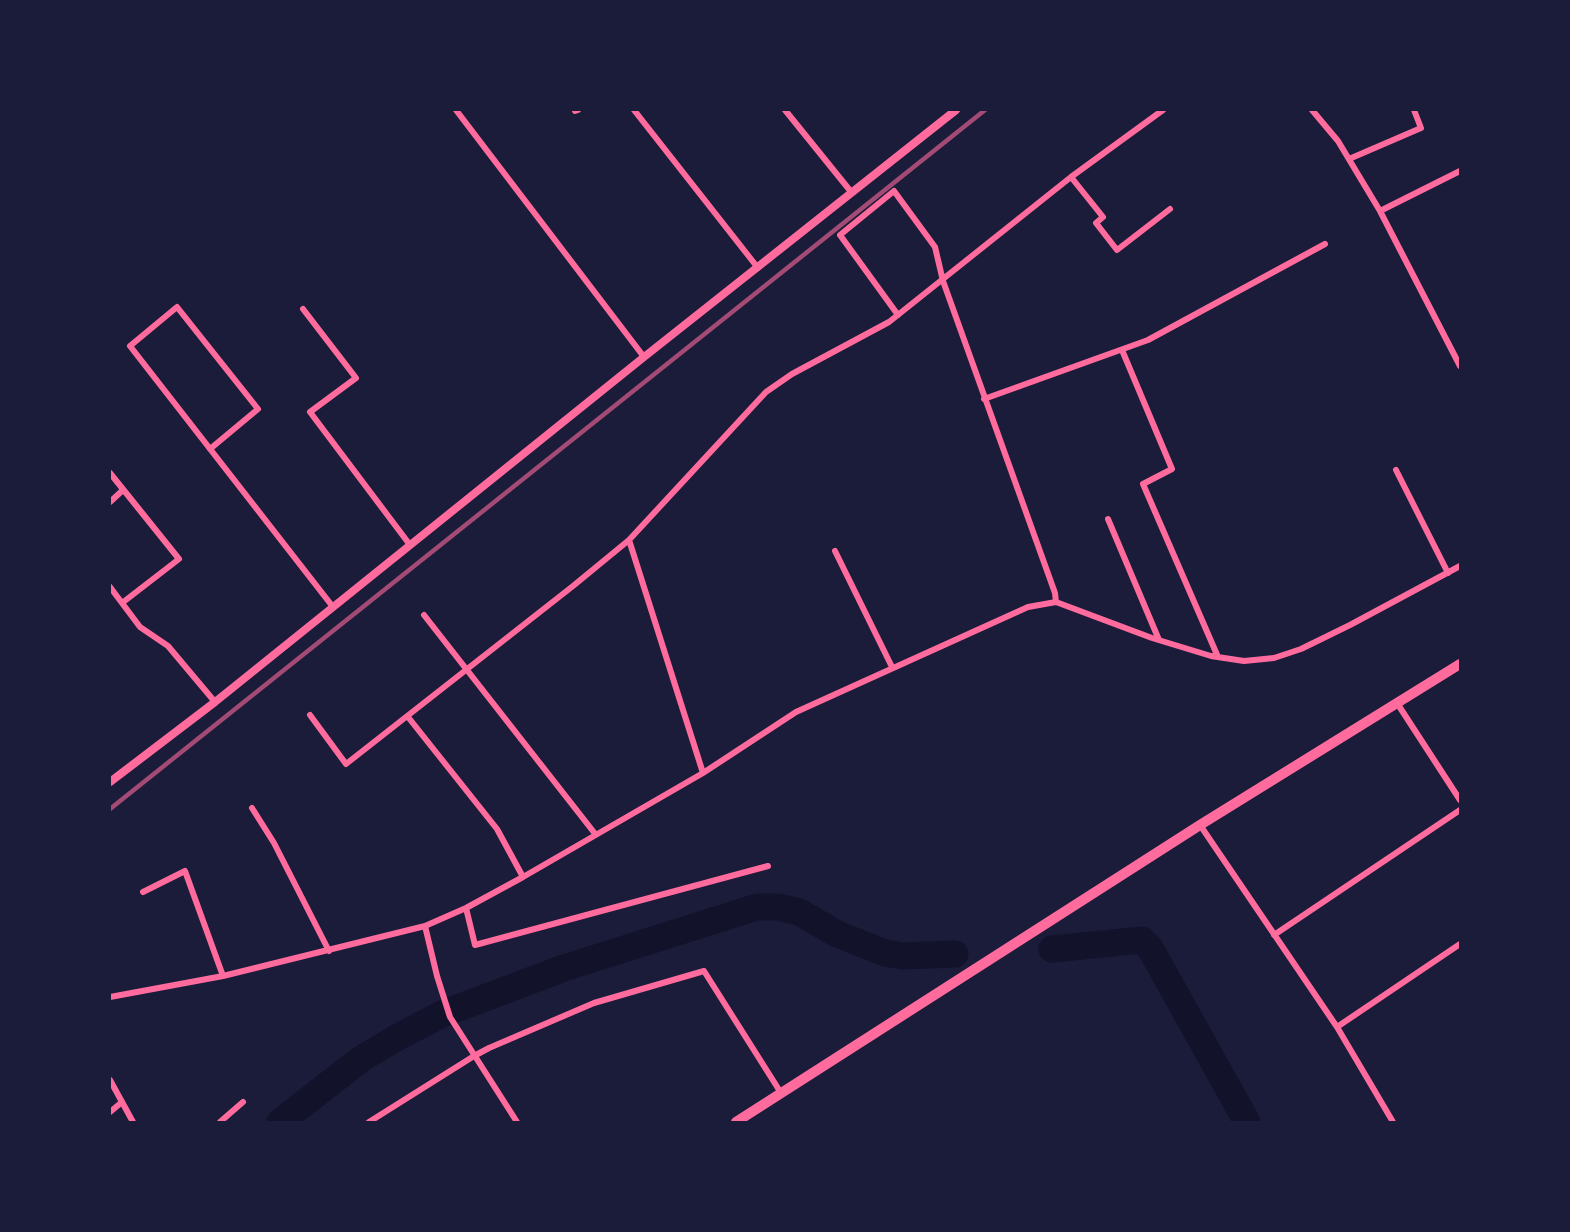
<!DOCTYPE html>
<html>
<head>
<meta charset="utf-8">
<style>
  body { margin:0 }
  #map { position:relative; width:1570px; height:1232px; overflow:hidden; background:#1b1b3a; font-family:"DM Sans",sans-serif }
  canvas { display:block }
  .frame { position:absolute; inset:0; border:111px solid #1b1b3a; pointer-events:none }
</style>
</head>
<body>
<div id="map">
<canvas width="1570" height="1232"></canvas>
<div class="frame"></div>
</div>
<script>
const c = document.querySelector('canvas').getContext('2d');
c.lineJoin = 'round';
function shape(rows) {
  const path = new Path2D();
  for (const r of rows) {
    path.moveTo(r[0], r[1]);
    for (let i = 2; i < r.length; i += 2) path.lineTo(r[i], r[i + 1]);
  }
  return path;
}
function trace(path, color, width, dash) {
  c.strokeStyle = color;
  c.lineWidth = width;
  c.lineCap = dash ? 'butt' : 'round';
  c.setLineDash(dash || []);
  c.stroke(path);
}
const river = shape([
  [1052,949,1142,940,1150,948,1247,1122],
  [280,1122,361,1059,398,1037,442,1014,564,968,757,907,778,907,799,912,837,934,885,953,903,956,955,954]
]);
const minor = shape([
  [456,110,644,357],
  [634,110,758,268],
  [785,110,852,193],
  [1312,110,1338,141,1380,211,1460,366],
  [575,111,578,110],
  [1349,159,1421,128,1414,110],
  [1071,177,1103,217,1096,223,1117,250,1170,209],
  [1380,211,1460,171],
  [303,309,356,378,310,412,410,545],
  [898,315,840,235,894,191,935,247,943,281,1055,593,1056,602],
  [1122,350,1172,469,1143,484,1218,657],
  [984,399,1148,340,1325,244],
  [210,449,258,409,177,307,130,346,333,607],
  [1396,470,1448,573],
  [110,473,179,559,122,603],
  [110,502,123,490],
  [1108,519,1159,640],
  [629,540,703,773],
  [835,551,892,667],
  [110,587,140,627,168,646,215,702],
  [424,615,596,835],
  [1397,703,1460,800],
  [310,715,346,764,573,586,629,540,766,392,792,374,889,322,1071,177,1163,110],
  [408,717,497,829,523,877],
  [252,808,274,843,329,951],
  [1200,825,1337,1027,1393,1122],
  [143,892,185,871,223,976],
  [466,908,475,945,768,866],
  [425,926,437,976,450,1017,517,1122],
  [1274,935,1460,810],
  [110,997,223,976,425,926,466,908,523,877,703,773,796,712,1028,607,1056,602,1152,638,1211,656,1244,661,1274,658,1301,649,1350,625,1460,566],
  [1337,1027,1460,944],
  [110,1080,133,1122],
  [110,1112,122,1102],
  [220,1122,243,1102],
  [369,1122,474,1056,489,1048,594,1003,704,971,781,1093]
]);
const tertiary = shape([
  [110,782,215,702,644,357,956,110]
]);
const trunk = shape([
  [736,1122,1200,825,1460,664]
]);
const rail = shape([
  [110,809,985,110]
]);
trace(river, '#12122b', 27);
trace(minor, '#ff6b9d', 6);
trace(tertiary, '#ff6b9d', 8);
trace(trunk, '#ff6b9d', 10);
trace(rail, '#a44b75', 4.5);
</script>
</body>
</html>
